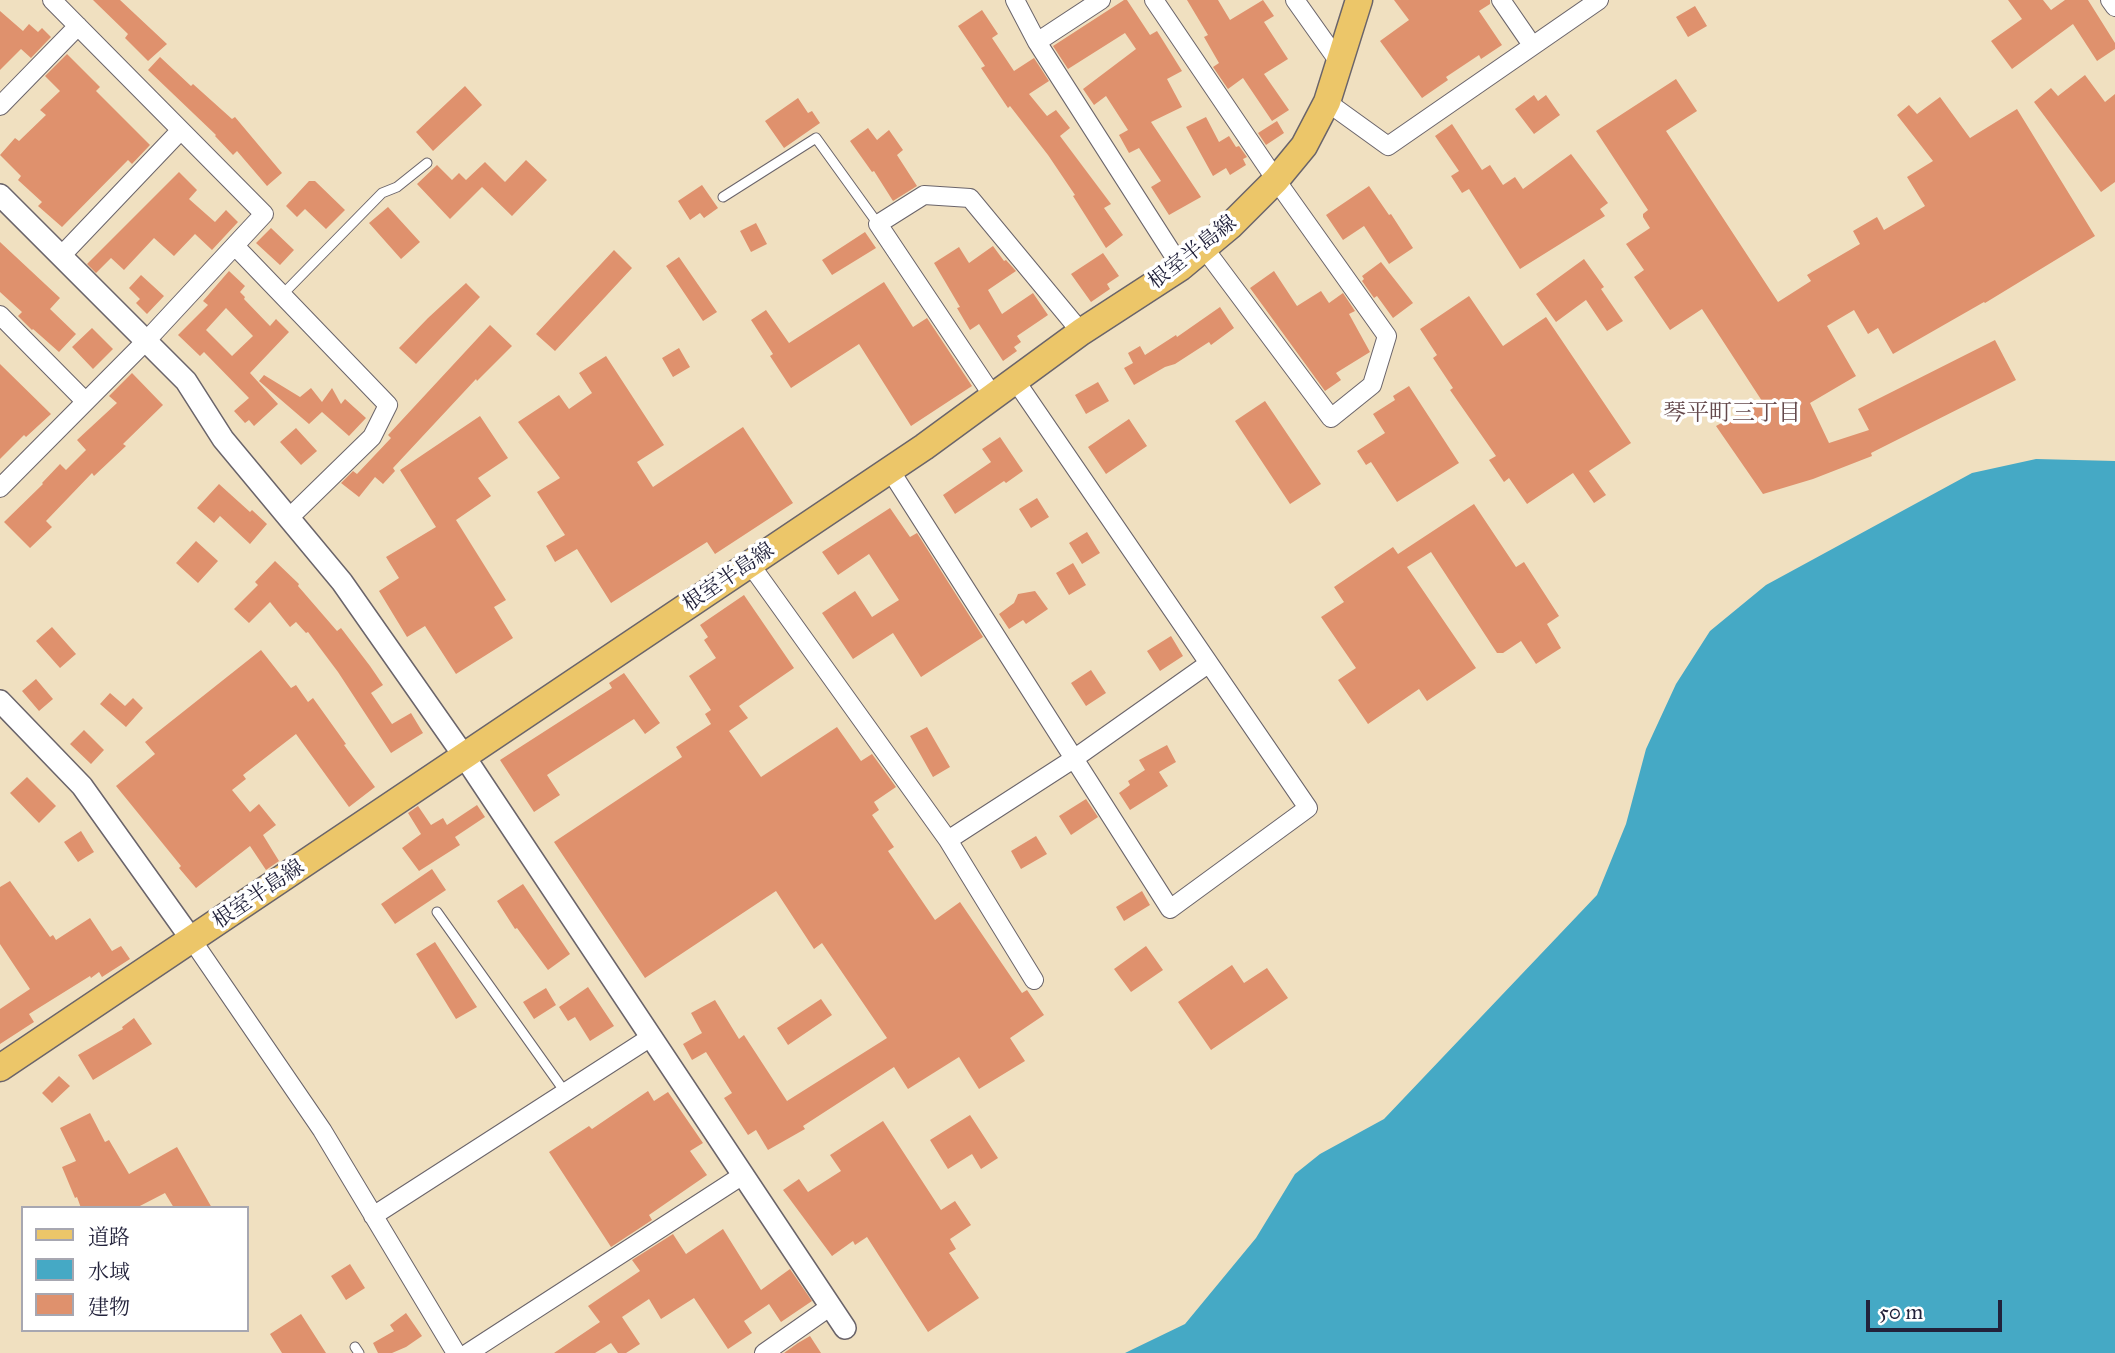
<!DOCTYPE html>
<html>
<head>
<meta charset="utf-8">
<style>
  body { margin:0 }
  #map { position:relative; width:2115px; height:1353px; overflow:hidden; background:#f0e0c0; font-family:"IM FELL Great Primer","Noto Serif JP",serif }
  canvas { display:block }
  .legend { position:absolute; left:21px; top:1206px; width:228px; height:126px; box-sizing:border-box; background:#fff; border:2px solid #a7a7b1; margin:0; padding:9px 12px; list-style:none; font-size:21px; color:#22223b }
  .legend li { display:flex; align-items:center; gap:14px; height:35px }
  .legend b { width:35px; border:2px solid #a7a7b1 }
  .scale { position:absolute; left:1866px; top:1300px; width:136px; height:32px; box-sizing:border-box; border:4px solid #22223b; border-top:0; padding-left:9px; font-size:21px; line-height:24px; white-space:nowrap; color:#22223b; -webkit-text-stroke:5px #fff; paint-order:stroke }
</style>
</head>
<body>
<div id="map">
<canvas width="2115" height="1353"></canvas>
<ul class="legend">
<li><b style="height:9px;background:#ecc669"></b>道路</li>
<li><b style="height:19px;background:#45a9c5"></b>水域</li>
<li><b style="height:19px;background:#df916d"></b>建物</li>
</ul>
<div class="scale">50 m</div>
</div>
<script>
const c = document.querySelector('canvas').getContext('2d');
c.lineJoin = 'round';
function fillPath(path, color) {
  c.fillStyle = color;
  c.fill(path, 'evenodd');
}
function shape(rows) {
  const path = new Path2D();
  for (const r of rows) {
    path.moveTo(r[0], r[1]);
    for (let i = 2; i < r.length; i += 2) path.lineTo(r[i], r[i + 1]);
  }
  return path;
}
function trace(path, color, width, dash) {
  c.strokeStyle = color;
  c.lineWidth = width;
  c.lineCap = dash ? 'butt' : 'round';
  c.setLineDash(dash || []);
  c.stroke(path);
}
function drawText(font, color, halo, rows, align = 'center') {
  c.font = font + ' "IM FELL Great Primer","Noto Serif JP",serif';
  c.lineWidth = 7;
  c.setLineDash([]);
  c.textBaseline = 'middle';
  c.strokeStyle = halo;
  c.fillStyle = color;
  for (const [text, x, y, turn = 0] of rows) {
    c.save();
    c.translate(x, y);
    c.rotate((+turn || 0) * Math.PI / 180);
    c.textAlign = isNaN(turn) ? turn : align;
    if (halo) c.strokeText(text, 0, 0);
    c.fillText(text, 0, 0);
    c.restore();
  }
}
const water = shape([
  [2036,459,2115,461,2115,1353,1125,1353,1185,1324,1256,1238,1295,1174,1320,1154,1384,1119,1597,895,1626,824,1646,749,1676,684,1710,631,1766,585,1972,473]
]);
const building = shape([
  [93,0,120,0,167,44,148,61,125,38,128,34],
  [1124,0,1127,0,1150,35,1157,31,1182,71,1167,79,1182,107,1151,122,1201,197,1169,215,1151,187,1161,181,1139,148,1129,153,1119,135,1128,130,1106,96,1094,105,1083,89,1136,49,1125,33,1068,69,1053,46],
  [1187,0,1218,0,1230,20,1263,0,1274,16,1264,22,1288,59,1264,74,1289,110,1272,121,1243,78,1228,89,1213,67,1219,63,1204,37,1208,35],
  [1394,0,1490,0,1490,4,1479,11,1502,45,1481,59,1479,55,1446,77,1448,80,1422,98,1380,41,1409,20],
  [2008,0,2043,0,2051,10,2065,0,2088,0,2115,43,2115,49,2097,61,2073,24,2012,69,1991,41,2022,19],
  [1695,6,1707,26,1688,37,1676,17],
  [982,10,998,34,992,38,1014,71,1034,58,1049,81,1029,94,1047,116,1056,110,1070,128,1060,136,1111,204,1104,208,1123,235,1106,248,1073,196,1075,195,1048,155,1010,106,1008,108,981,68,985,66,958,26],
  [0,11,23,31,29,24,38,32,42,28,51,37,31,58,21,49,0,70],
  [67,54,100,87,96,91,150,145,132,164,128,160,62,227,38,206,42,202,18,180,21,176,0,155,15,138,19,141,46,115,40,110,60,91,45,76],
  [160,57,191,86,193,84,232,119,235,117,282,173,267,186,237,151,233,155,215,136,216,135,148,70],
  [2085,75,2105,102,2115,94,2115,182,2101,192,2034,102,2051,88,2058,96],
  [1676,79,1697,111,1666,131,1778,302,1811,281,1807,275,1860,244,1853,231,1877,217,1884,230,1925,206,1907,177,1933,161,1897,115,1909,105,1917,114,1940,97,1970,138,2017,109,2095,236,1985,303,1984,302,1893,354,1878,328,1868,334,1854,310,1827,326,1856,376,1810,403,1829,443,1869,430,1858,409,1995,340,2016,380,1871,453,1872,456,1813,479,1763,494,1716,426,1762,401,1702,309,1670,330,1634,277,1644,270,1626,244,1650,228,1643,217,1643,214,1648,210,1596,131],
  [465,86,482,105,433,151,416,132],
  [1534,95,1538,101,1546,95,1560,115,1534,134,1515,109],
  [798,98,808,113,812,111,820,123,784,148,765,121],
  [1206,117,1219,142,1229,136,1236,147,1239,146,1247,157,1243,159,1246,165,1230,175,1226,168,1213,176,1186,127],
  [1277,121,1284,133,1266,145,1258,133],
  [1452,124,1482,170,1490,165,1503,185,1515,177,1523,189,1571,154,1608,203,1600,209,1605,216,1520,269,1469,189,1462,193,1451,176,1459,171,1435,136],
  [868,128,877,140,889,130,903,150,897,155,917,186,893,201,874,171,872,172,850,141],
  [526,160,547,180,512,216,482,187,450,219,417,184,437,165,452,180,459,173,466,180,485,162,505,182],
  [179,172,197,190,189,199,215,222,226,210,238,222,212,250,195,234,174,256,154,238,124,270,111,258,96,273,87,264],
  [309,181,315,181,345,210,326,229,305,209,297,217,286,206],
  [702,185,718,208,704,218,700,213,690,220,678,201],
  [1369,186,1389,215,1391,214,1413,248,1389,264,1364,226,1343,240,1326,215],
  [388,207,420,242,401,259,369,223],
  [756,223,767,244,751,252,740,231],
  [271,228,294,250,280,265,256,243],
  [865,232,876,248,832,275,822,260],
  [0,242,60,298,50,309,76,334,59,352,33,329,32,330,18,316,22,312,0,292],
  [993,246,1004,261,1006,260,1016,271,988,290,1002,314,1033,293,1048,315,1017,336,1021,342,1014,347,1017,351,1003,361,979,324,970,330,957,308,960,307,934,263,959,247,969,263],
  [614,250,632,268,555,351,536,334],
  [1103,253,1119,276,1107,284,1110,289,1091,302,1071,274],
  [679,257,717,312,703,321,666,266],
  [1584,259,1604,287,1601,289,1623,321,1607,331,1586,300,1556,322,1536,294],
  [1381,262,1413,303,1393,318,1377,296,1374,298,1362,281,1364,279,1362,276],
  [229,271,245,286,240,292,245,297,244,299,270,326,276,319,289,332,250,373,278,404,254,426,249,420,245,423,234,411,249,398,204,352,200,356,178,335,208,305,203,301],
  [226,308,253,336,232,356,206,330],
  [1274,271,1297,306,1321,291,1329,303,1343,293,1355,311,1349,314,1370,352,1336,373,1341,380,1325,391,1250,288],
  [141,275,164,296,147,314,136,303,140,299,129,288],
  [884,282,913,327,927,318,972,386,911,426,859,344,791,388,770,356,773,354,751,320,766,310,789,343],
  [466,283,480,297,416,364,399,348,428,318],
  [1469,296,1503,346,1546,317,1631,443,1589,471,1606,495,1594,503,1573,473,1527,504,1509,478,1504,482,1489,460,1496,456,1450,390,1453,388,1433,358,1437,355,1420,329],
  [1220,307,1234,328,1211,345,1209,342,1175,364,1165,367,1134,385,1124,368,1133,363,1128,353,1140,346,1145,355,1176,335,1177,337],
  [490,325,512,346,477,381,476,379,393,468,395,471,383,484,375,477,359,497,341,483,353,471,357,474,391,438,388,435],
  [92,328,113,349,93,369,72,347],
  [679,348,690,367,673,377,662,358],
  [606,356,664,445,637,462,653,487,743,427,793,503,715,554,707,542,611,603,577,549,555,562,546,546,565,535,537,492,560,478,518,422,559,395,569,409,592,393,579,373],
  [0,364,51,414,26,437,24,435,0,459],
  [132,373,163,405,123,444,126,446,94,476,92,473,46,521,52,527,30,548,4,522,43,484,42,483,60,464,66,470,86,450,77,440,117,403,109,396],
  [264,375,300,397,311,388,322,402,332,388,341,404,345,399,366,418,349,436,322,412,309,424,259,381],
  [1098,382,1109,401,1086,414,1075,395],
  [1409,386,1459,463,1397,502,1371,462,1366,465,1357,451,1385,433,1373,414,1395,400,1393,396],
  [1265,401,1321,484,1290,504,1235,421],
  [480,416,508,458,478,478,491,496,456,520,506,600,494,607,513,638,456,674,425,626,407,637,379,591,399,578,386,557,436,527,400,470],
  [1129,419,1147,446,1106,474,1088,447],
  [296,428,317,451,301,465,280,442],
  [1000,437,1023,471,1006,483,1004,481,955,514,943,495,991,462,982,449],
  [219,484,250,512,252,510,267,524,250,544,220,516,214,523,197,508],
  [1037,498,1049,517,1031,528,1019,509],
  [1474,504,1516,567,1524,562,1559,616,1547,624,1561,648,1536,664,1521,641,1503,653,1497,653,1431,552,1407,567,1476,668,1427,701,1419,689,1368,724,1338,680,1356,668,1321,617,1344,602,1334,587,1393,547,1398,554],
  [890,508,910,537,917,533,983,637,921,677,893,633,853,659,822,613,855,591,872,617,899,600,869,554,838,575,822,552],
  [1087,532,1100,553,1082,564,1069,543],
  [196,541,218,561,198,583,176,563],
  [275,561,299,584,298,586,337,631,341,628,370,666,383,685,371,693,392,724,411,713,423,733,391,753,338,672,308,632,306,633,296,622,290,627,270,602,249,623,234,609,258,585,255,582],
  [1073,563,1086,585,1069,595,1056,573],
  [1035,591,1048,609,1026,624,1023,620,1009,629,999,614,1014,603,1018,594],
  [744,595,794,668,739,706,748,718,729,731,761,777,837,727,861,761,872,754,896,787,874,802,879,810,872,815,894,847,888,851,935,920,960,902,1022,993,1027,990,1044,1015,1010,1038,1025,1061,979,1089,959,1057,908,1089,894,1067,803,1126,805,1129,768,1150,756,1130,748,1135,724,1098,732,1093,706,1052,692,1060,683,1044,702,1033,691,1013,715,1000,739,1039,744,1035,787,1101,887,1038,822,943,814,949,776,891,645,978,554,842,682,757,676,747,711,724,705,714,711,710,689,676,716,658,704,640,708,637,700,625],
  [52,627,76,654,60,668,36,641],
  [1171,636,1183,656,1160,671,1147,651],
  [261,650,291,688,296,685,308,702,313,698,346,744,344,745,375,787,349,807,296,734,243,775,246,779,232,790,250,812,259,804,276,825,263,835,279,861,266,870,250,846,196,888,179,868,181,866,116,786,155,754,145,742],
  [1091,670,1106,693,1086,706,1071,683],
  [624,673,660,723,645,734,634,719,547,775,560,795,534,812,500,760,612,688,609,683],
  [36,679,53,699,39,711,22,691],
  [110,693,125,706,133,698,143,708,126,727,100,704],
  [927,727,950,767,933,777,910,736],
  [84,730,104,750,91,764,70,744],
  [1167,745,1176,762,1159,772,1168,786,1130,810,1119,793,1130,785,1128,781,1145,770,1139,760],
  [27,777,56,806,39,823,10,793],
  [1086,799,1098,817,1071,835,1059,816],
  [477,805,485,817,455,837,460,845,419,871,402,848,421,834,408,813,418,806,431,825,443,818,447,825],
  [81,831,94,852,78,862,64,842],
  [1036,836,1047,854,1021,869,1011,851],
  [432,869,446,890,395,924,381,904],
  [10,881,50,937,53,935,56,940,90,918,112,951,121,946,130,959,102,977,99,972,91,978,90,976,29,1014,34,1022,0,1044,0,1009,30,989,0,944,0,887],
  [523,884,570,954,548,970,517,928,515,929,497,901],
  [1142,891,1150,905,1124,921,1116,907],
  [435,942,477,1007,456,1019,416,954],
  [1146,946,1163,970,1131,992,1114,969],
  [1232,965,1244,983,1267,968,1288,998,1211,1050,1178,1002],
  [588,987,614,1026,590,1041,575,1017,568,1021,559,1007],
  [546,988,556,1005,534,1019,523,1002],
  [821,999,832,1015,788,1045,777,1028],
  [134,1018,152,1044,93,1080,78,1055,123,1029,122,1027],
  [59,1076,70,1086,52,1103,42,1093],
  [648,1091,654,1101,668,1092,703,1143,690,1151,707,1175,649,1215,652,1220,611,1247,549,1152,589,1126,592,1129],
  [90,1113,105,1142,109,1140,129,1174,177,1147,212,1208,174,1208,165,1193,136,1208,81,1208,77,1197,75,1198,62,1167,76,1161,60,1128],
  [970,1115,998,1158,981,1169,972,1154,948,1169,930,1140],
  [883,1121,941,1210,955,1201,971,1225,950,1239,956,1249,949,1253,979,1298,928,1332,867,1237,855,1245,853,1241,832,1256,783,1190,799,1179,808,1192,841,1171,830,1155],
  [723,1229,761,1290,790,1269,812,1301,781,1322,769,1304,744,1321,752,1333,728,1349,694,1298,661,1319,649,1299,622,1317,640,1344,626,1353,618,1353,611,1343,595,1353,554,1353,600,1322,588,1306,640,1271,632,1260,673,1234,686,1254],
  [350,1264,365,1288,346,1300,331,1276],
  [406,1313,422,1336,406,1347,392,1353,378,1353,373,1343,394,1331,390,1325],
  [301,1314,326,1353,282,1353,270,1334],
  [810,1336,821,1353,784,1353,798,1343]
]);
const service = shape([
  [723,197,816,138,878,224],
  [282,295,382,193,397,187,427,163],
  [437,912,565,1092],
  [355,1347,359,1353]
]);
const minor = shape([
  [1015,0,1037,42,1181,267],
  [1154,0,1276,180,1387,336,1372,385,1331,418,1204,248],
  [1295,0,1339,62],
  [1501,0,1532,45],
  [2110,0,2115,7],
  [1037,42,1101,0],
  [1327,102,1388,146,1599,0],
  [0,106,78,26],
  [235,246,388,405,372,437,290,517],
  [61,256,180,131],
  [0,315,84,400],
  [993,396,878,224,924,195,970,198,1081,332],
  [890,470,1170,909,1308,808,1015,380],
  [0,488,146,341,264,214,52,0],
  [750,564,948,840,1034,980],
  [948,840,1075,758,1208,664],
  [192,940,322,1130,456,1353],
  [373,1216,651,1037],
  [468,1353,743,1175],
  [764,1353,831,1306]
]);
const tertiary = shape([
  [0,195,186,381,223,439,342,582,464,756,845,1328],
  [0,701,82,786,192,940]
]);
const primary = shape([
  [0,1068,924,447,1081,332,1181,267,1230,226,1276,180,1304,146,1327,102,1359,0]
]);
const streetNames = [
  ["根室半島線",1193,253,-38],
  ["根室半島線",729,578,-34],
  ["根室半島線",259,895,-34]
];
const neighbourhoodNames = [
  ["琴平町三丁目",1732,414]
];
fillPath(water, '#45a9c5');
fillPath(building, '#df916d');
trace(service, '#6a646a', 11);
trace(minor, '#6a646a', 20);
trace(tertiary, '#6a646a', 24);
trace(primary, '#6a646a', 29);
trace(service, '#fff', 9);
trace(minor, '#fff', 18);
trace(tertiary, '#fff', 21);
trace(primary, '#ecc669', 26);
drawText('21px', '#22223b', '#fff', streetNames);
drawText('23px', '#64494c', '#fff', neighbourhoodNames);
</script>
</body>
</html>
